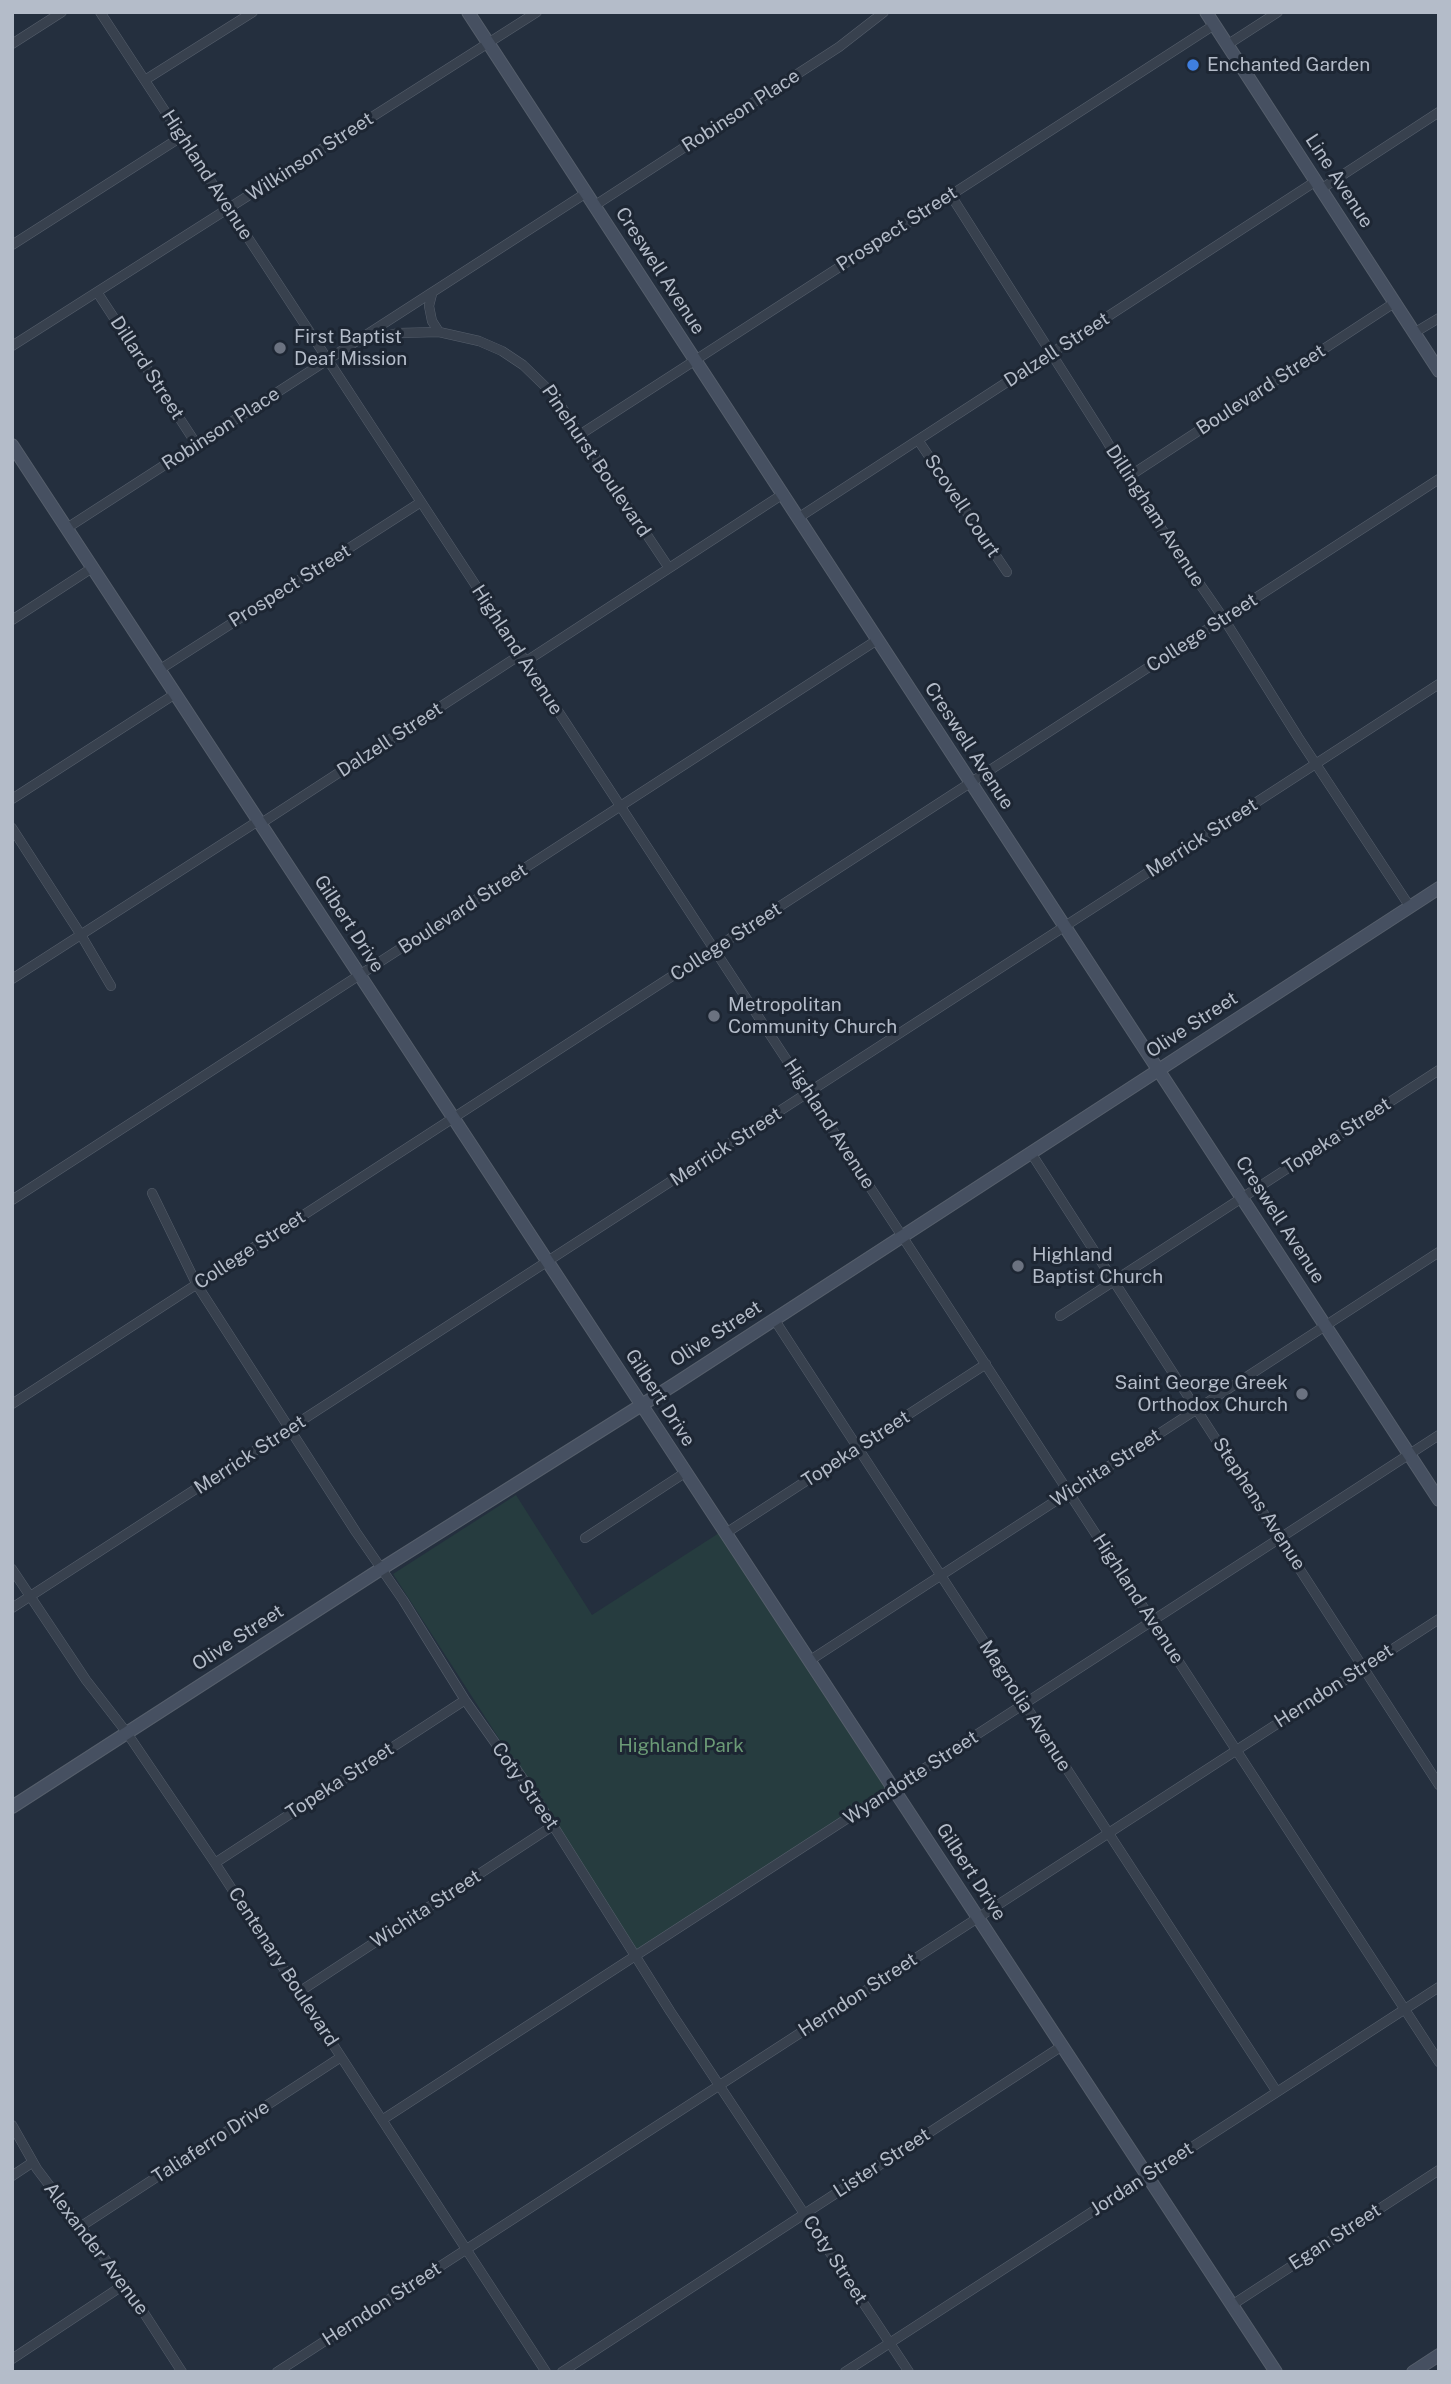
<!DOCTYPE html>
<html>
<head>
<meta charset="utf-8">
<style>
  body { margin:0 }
  #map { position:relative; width:1451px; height:2384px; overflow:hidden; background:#242f3e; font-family:"Public Sans",sans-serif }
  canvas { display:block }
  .frame { position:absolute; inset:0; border:14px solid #b4bcc9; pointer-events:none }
</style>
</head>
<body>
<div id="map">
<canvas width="1451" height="2384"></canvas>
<div class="frame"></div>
</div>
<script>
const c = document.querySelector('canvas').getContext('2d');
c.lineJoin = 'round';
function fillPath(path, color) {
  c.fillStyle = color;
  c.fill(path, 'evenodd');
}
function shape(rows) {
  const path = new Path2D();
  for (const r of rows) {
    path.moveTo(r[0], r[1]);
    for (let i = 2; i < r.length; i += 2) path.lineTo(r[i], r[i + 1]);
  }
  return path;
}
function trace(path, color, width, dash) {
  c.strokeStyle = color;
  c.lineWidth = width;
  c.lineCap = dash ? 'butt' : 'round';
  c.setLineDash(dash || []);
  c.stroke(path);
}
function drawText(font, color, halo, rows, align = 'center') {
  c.font = font + ' "Public Sans",sans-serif';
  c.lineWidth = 6;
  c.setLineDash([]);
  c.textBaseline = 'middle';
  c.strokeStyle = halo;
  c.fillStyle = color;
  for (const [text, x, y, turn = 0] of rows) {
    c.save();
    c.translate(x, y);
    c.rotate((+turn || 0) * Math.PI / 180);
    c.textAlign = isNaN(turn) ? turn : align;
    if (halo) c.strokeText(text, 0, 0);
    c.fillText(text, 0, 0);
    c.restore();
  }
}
const green = shape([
  [516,1495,592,1615,719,1533,887,1790,637,1953,393,1574]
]);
const street = shape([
  [100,12,902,1236,1439,2062],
  [12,44,62,12],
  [1227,45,1278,12],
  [145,80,253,12],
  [1321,189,1439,112],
  [950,194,1105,438,1139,496,1224,619,1298,737,1410,907],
  [594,206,839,47,884,12],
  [12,245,181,137],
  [97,292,197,445],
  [432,294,429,306,432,321,439,332],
  [1414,333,1439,318],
  [364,341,398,333,439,332,479,341,502,351,523,365,553,394,669,568],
  [12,346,537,12],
  [581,434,1214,25],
  [918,440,1007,572],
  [1128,477,1394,303],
  [798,518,1316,181],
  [67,528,586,193],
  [12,620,92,568],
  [525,662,783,494],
  [159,670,421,502],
  [12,799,175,694],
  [260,824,520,655],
  [12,828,81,935,111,986],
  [12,979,258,821],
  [1031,1153,1439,1785],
  [152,1193,197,1285,356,1532,403,1600,465,1700,503,1754,515,1767,532,1792,670,2011,909,2372],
  [12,1200,877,640],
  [1060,1316,1439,1070],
  [774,1319,1277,2092],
  [12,1404,1439,479],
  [726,1533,986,1364],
  [585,1538,686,1472],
  [12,1569,86,1680,127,1733,215,1863,546,2372],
  [12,1608,1439,684],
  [809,1661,1439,1252],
  [215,1863,465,1700],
  [299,1992,554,1825],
  [382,2120,1439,1435],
  [12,2125,37,2169,133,2296,182,2372],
  [12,2176,33,2162],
  [80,2227,341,2057],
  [1232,2305,1439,2170],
  [12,2359,125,2284],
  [277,2372,1439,1619],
  [562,2372,1062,2046],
  [845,2372,1439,1987]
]);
const secondary = shape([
  [468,12,1439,1500],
  [1206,12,1439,371],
  [12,445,1276,2372],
  [12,1807,381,1569,675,1384,1439,888],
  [1413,2372,1439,2355]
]);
const markers = [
  [1193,65,7,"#3f7fe0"],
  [280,348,7,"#6b7280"],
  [714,1016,7,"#6b7280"],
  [1018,1266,7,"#6b7280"],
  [1302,1394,7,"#6b7280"]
];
const poiNames = [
  ["Enchanted Garden",1207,65],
  ["First Baptist",294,337],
  ["Deaf Mission",294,359],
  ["Metropolitan",728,1005],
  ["Community Church",728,1027],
  ["Highland",1032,1255],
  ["Baptist Church",1032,1277],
  ["Saint George Greek",1288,1383,"right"],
  ["Orthodox Church",1288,1405,"right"]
];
const streetNames = [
  ["Robinson Place",741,111,-33],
  ["Wilkinson Street",310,157,-33],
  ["Highland Avenue",207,175,57],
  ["Line Avenue",1339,181,57],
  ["Prospect Street",897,229,-33],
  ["Creswell Avenue",660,271,57],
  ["Dalzell Street",1057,350,-33],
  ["Dillard Street",147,368,57],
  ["Boulevard Street",1261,390,-33],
  ["Robinson Place",221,429,-33],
  ["Pinehurst Boulevard",596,461,56],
  ["Scovell Court",962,506,56],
  ["Dillingham Avenue",1155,516,57],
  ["Prospect Street",290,586,-32],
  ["College Street",1202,633,-33],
  ["Highland Avenue",517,650,57],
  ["Dalzell Street",390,740,-33],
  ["Creswell Avenue",969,746,57],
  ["Merrick Street",1202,838,-33],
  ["Boulevard Street",463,909,-33],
  ["Gilbert Drive",349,924,57],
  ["College Street",726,942,-33],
  ["Olive Street",1192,1025,-33],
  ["Highland Avenue",829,1124,57],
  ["Topeka Street",1337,1136,-33],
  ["Merrick Street",726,1147,-33],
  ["Creswell Avenue",1280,1220,57],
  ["College Street",250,1250,-33],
  ["Olive Street",716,1334,-33],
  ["Gilbert Drive",660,1398,57],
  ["Topeka Street",856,1449,-33],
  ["Merrick Street",250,1455,-33],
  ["Wichita Street",1106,1468,-33],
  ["Stephens Avenue",1259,1504,57],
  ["Highland Avenue",1138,1599,57],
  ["Olive Street",238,1638,-33],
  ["Herndon Street",1334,1686,-33],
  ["Magnolia Avenue",1025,1706,57],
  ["Wyandotte Street",911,1778,-33],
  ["Topeka Street",340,1781,-33],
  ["Coty Street",525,1786,55],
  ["Gilbert Drive",971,1872,57],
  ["Wichita Street",426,1909,-33],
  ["Centenary Boulevard",283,1967,57],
  ["Herndon Street",858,1995,-33],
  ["Taliaferro Drive",211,2142,-33],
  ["Lister Street",882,2163,-33],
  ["Jordan Street",1142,2179,-33],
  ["Egan Street",1335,2237,-33],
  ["Alexander Avenue",96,2249,53],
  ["Coty Street",835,2260,57],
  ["Herndon Street",382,2304,-33]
];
const parkNames = [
  ["Highland Park",681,1746]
];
fillPath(green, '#263c3f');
trace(street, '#565f6c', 10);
trace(secondary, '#565f6c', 14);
trace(street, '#38414e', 9);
trace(secondary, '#465061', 12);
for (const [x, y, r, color] of markers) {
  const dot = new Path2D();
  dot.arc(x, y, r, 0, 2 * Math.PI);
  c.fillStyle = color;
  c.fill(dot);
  trace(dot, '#1d2633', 2.5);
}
drawText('19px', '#b4bcc9', '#1d2633', poiNames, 'left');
drawText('19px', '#b4bcc9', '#1d2633', streetNames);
drawText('19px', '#6b9a76', '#1d2633', parkNames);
</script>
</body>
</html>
